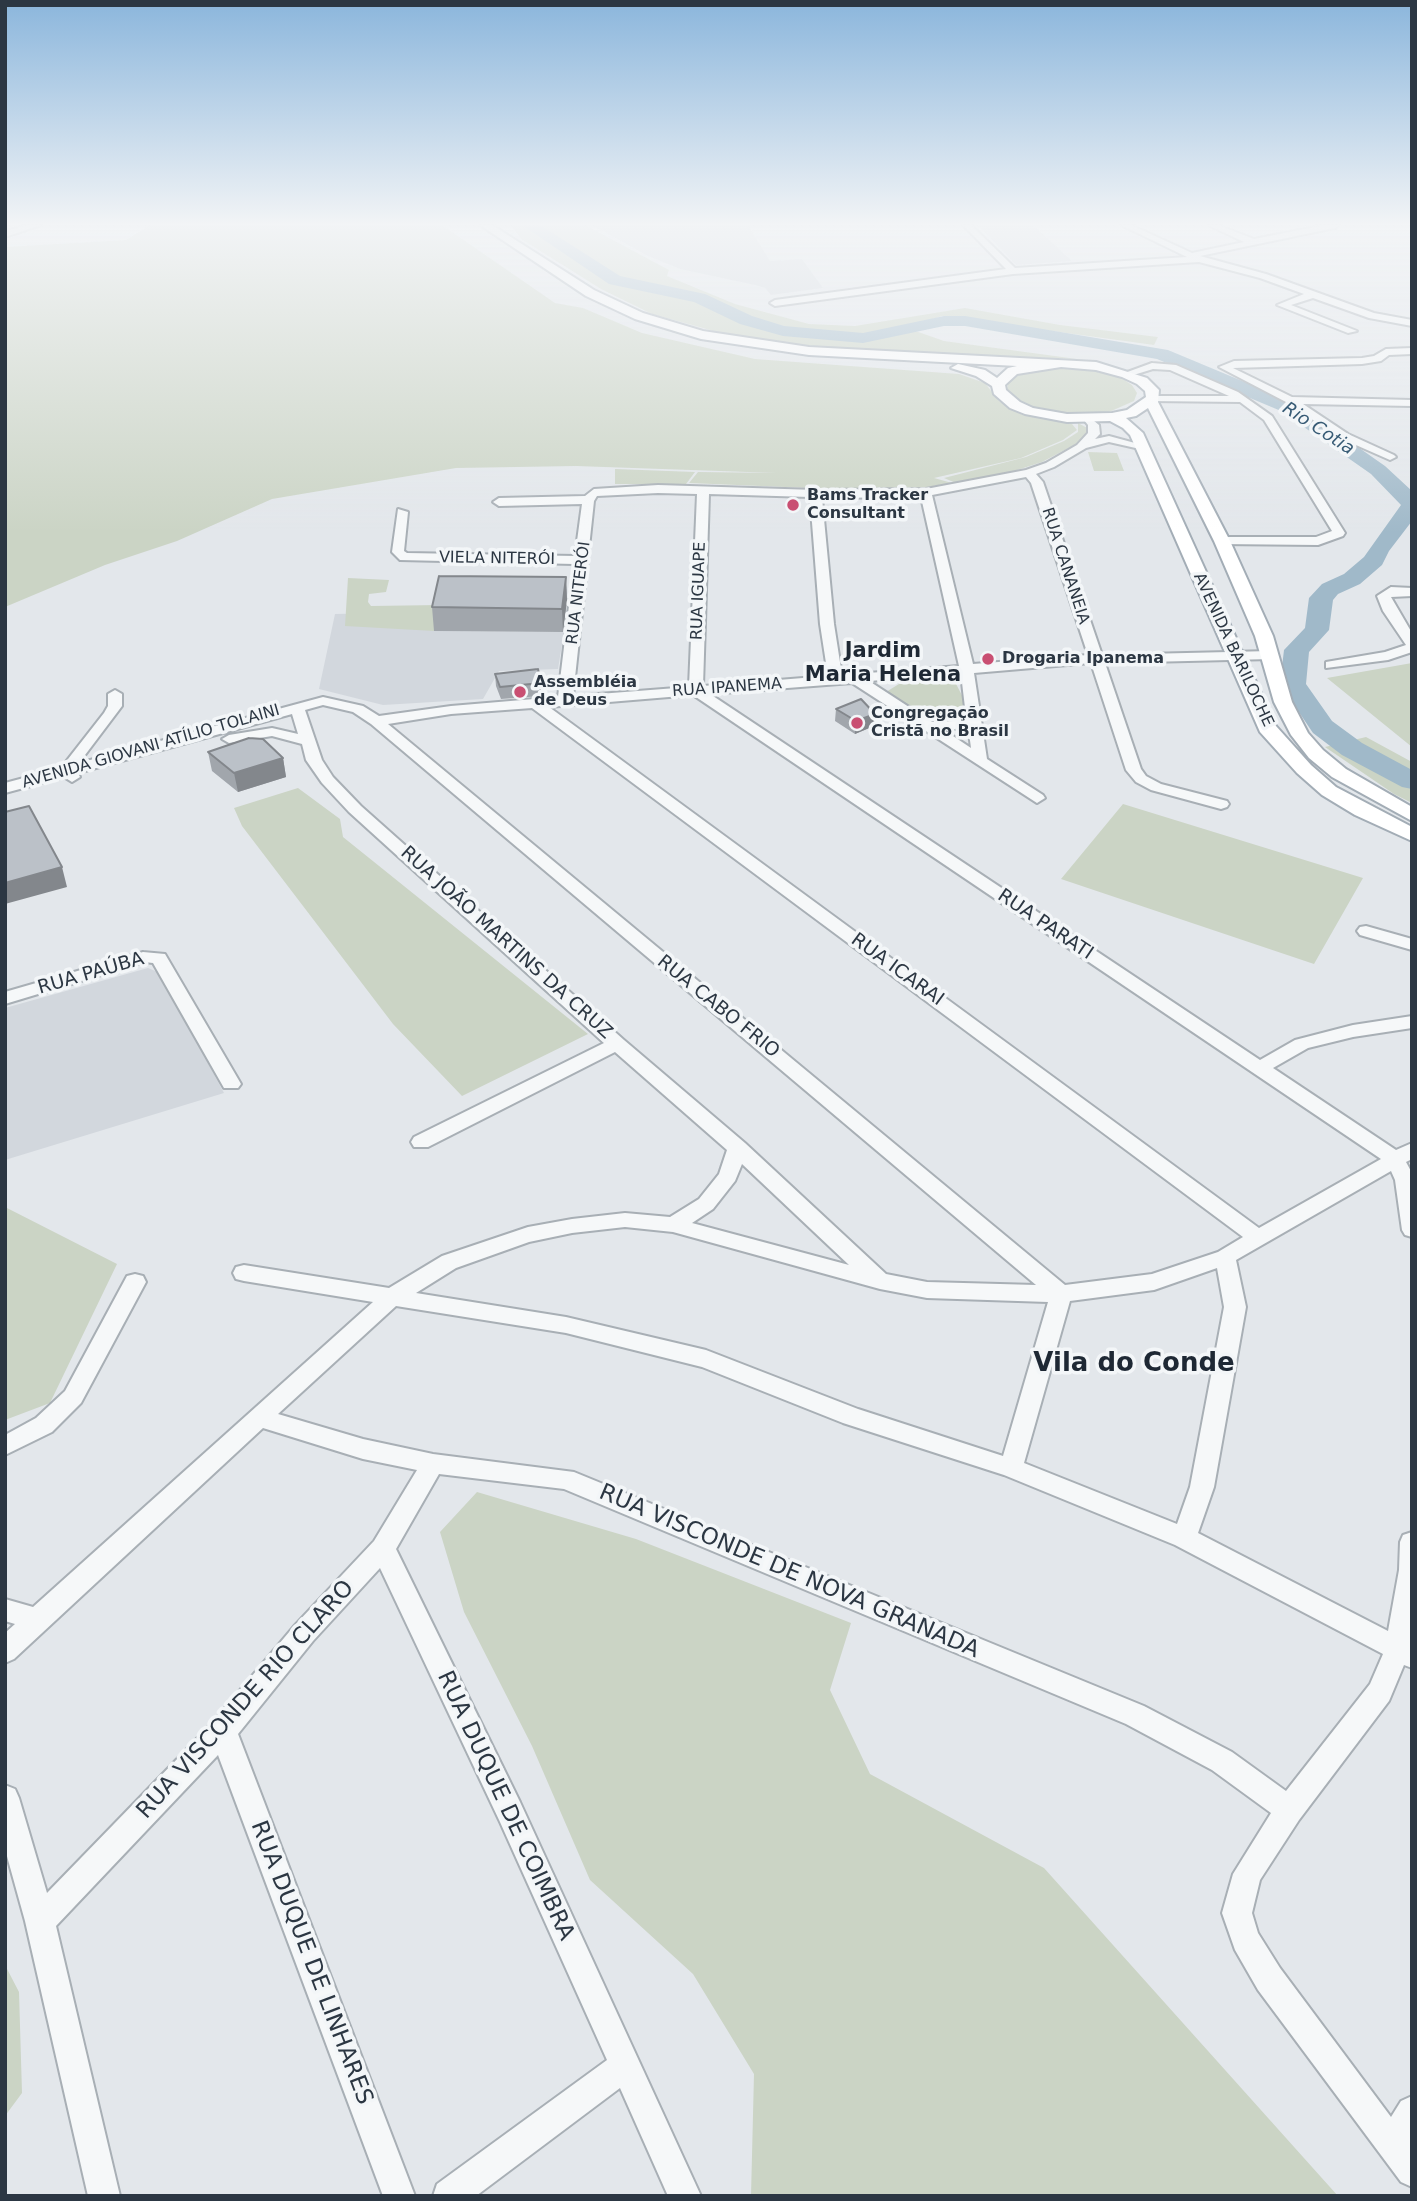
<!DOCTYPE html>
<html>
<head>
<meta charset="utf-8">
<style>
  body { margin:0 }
  #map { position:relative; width:1417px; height:2201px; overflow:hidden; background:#e3e7eb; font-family:"DejaVu Sans",sans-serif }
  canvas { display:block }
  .frame { position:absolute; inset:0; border:7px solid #2c3743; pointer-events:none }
</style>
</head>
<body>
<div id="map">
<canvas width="1417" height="2201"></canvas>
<div class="frame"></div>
</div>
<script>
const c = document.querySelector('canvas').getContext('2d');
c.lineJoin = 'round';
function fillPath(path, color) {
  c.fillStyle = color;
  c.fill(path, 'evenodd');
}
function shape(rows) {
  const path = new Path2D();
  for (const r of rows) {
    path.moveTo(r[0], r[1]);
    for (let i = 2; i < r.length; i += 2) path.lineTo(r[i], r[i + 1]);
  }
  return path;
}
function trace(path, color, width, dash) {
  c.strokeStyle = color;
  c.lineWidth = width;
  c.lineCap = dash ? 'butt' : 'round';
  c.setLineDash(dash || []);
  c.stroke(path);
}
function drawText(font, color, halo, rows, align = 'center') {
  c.font = font + ' "DejaVu Sans",sans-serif';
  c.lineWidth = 7;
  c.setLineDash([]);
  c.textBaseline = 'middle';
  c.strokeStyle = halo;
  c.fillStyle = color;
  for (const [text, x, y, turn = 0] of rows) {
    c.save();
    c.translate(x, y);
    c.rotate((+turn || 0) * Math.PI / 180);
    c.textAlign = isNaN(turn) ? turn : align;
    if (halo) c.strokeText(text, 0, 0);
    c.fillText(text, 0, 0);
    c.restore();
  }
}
const built = shape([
  [592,225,748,225,770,261,802,259,823,288,771,295,765,288,755,285,680,269,646,255],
  [978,225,1033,225,1072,261,1016,265],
  [432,612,435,631,564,632,558,669,499,671,483,699,383,705,319,689,335,614],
  [148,968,160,973,224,1093,5,1160,5,1008]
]);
const green = shape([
  [150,225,442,225,555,303,583,308,642,333,755,359,959,374,985,383,999,401,1021,414,1072,424,1077,430,1063,440,1021,458,934,478,952,483,914,489,833,489,689,483,698,472,777,473,576,466,456,468,272,499,177,541,105,565,5,607,5,247,126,240],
  [511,225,585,225,669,270,667,276,735,304,809,324,855,326,965,308,1060,325,1158,337,1154,345,942,316,907,328,944,341,1077,359,853,351,739,338,652,314,601,289,521,239],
  [1065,367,1086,369,1121,378,1132,385,1137,393,1134,401,1109,412,1067,414,1027,406,1014,399,1007,391,1008,383,1015,376,1028,371],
  [1078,423,1091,430,1076,444,1042,462,1014,471,956,483,944,478,1026,457,1064,441,1078,432],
  [1088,452,1117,453,1124,471,1094,471],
  [615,469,695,472,686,484,615,484],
  [348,578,389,580,386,592,369,594,368,602,371,606,440,605,434,631,345,626],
  [1412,663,1412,747,1327,678],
  [942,680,955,682,966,703,955,716,936,719,917,713,886,692,899,684],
  [1366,737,1412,762,1412,803,1394,794,1325,747],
  [298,788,340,819,343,837,588,1034,462,1096,393,1024,242,826,234,808],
  [1123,804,1363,878,1314,964,1061,879],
  [5,1207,117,1264,50,1403,5,1420],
  [477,1492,636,1539,851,1623,830,1690,870,1774,1044,1868,1338,2196,751,2196,754,2074,693,1974,590,1880,532,1746,464,1612,440,1532],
  [5,1965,19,1992,22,2093,5,2116]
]);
const river = shape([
  [522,225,540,225,620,276,705,294,752,316,784,326,863,333,944,316,965,316,1168,350,1295,403,1385,466,1412,491,1412,521,1389,551,1382,565,1360,584,1338,594,1333,600,1329,630,1309,652,1306,684,1332,721,1362,743,1412,770,1412,789,1402,787,1342,755,1313,733,1280,684,1284,650,1305,628,1309,598,1322,584,1344,574,1364,557,1401,505,1371,474,1281,411,1157,359,965,326,944,326,863,343,783,336,740,324,694,302,609,284,522,225]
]);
const minor = shape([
  [29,225,41,225,5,237,5,231,29,225],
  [963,225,971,225,1015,268,1187,257,1121,225,1131,225,1192,253,1244,242,1208,225,1218,225,1254,239,1325,225,1339,225,1335,228,1200,256,1266,274,1374,313,1412,320,1412,326,1369,318,1313,298,1291,305,1357,331,1348,333,1277,305,1304,294,1260,278,1199,262,1013,274,775,306,770,303,775,300,1006,269,963,225],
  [1412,348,1412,354,1389,355,1381,361,1362,364,1233,368,1292,397,1412,400,1412,406,1303,404,1348,434,1394,455,1396,457,1390,460,1340,438,1286,402,1219,367,1234,361,1362,358,1374,356,1386,349,1412,348],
  [1152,363,1176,365,1238,392,1272,416,1345,533,1343,536,1318,545,1218,544,1216,541,1222,537,1316,537,1332,531,1264,420,1240,402,1149,401,1149,397,1153,396,1229,396,1170,370,1153,369,1127,377,1122,374,1152,363],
  [1088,416,1099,425,1100,434,1095,439,1109,436,1146,446,1140,449,1109,442,1086,448,1054,467,1036,474,1043,482,1102,655,1271,651,1278,655,1271,659,1105,663,1141,769,1146,776,1161,784,1227,801,1229,804,1227,807,1221,809,1151,790,1136,782,1126,770,1091,663,974,673,987,759,1043,795,1045,798,1037,803,852,683,710,694,1260,1060,1295,1040,1353,1025,1412,1016,1412,1028,1353,1037,1308,1048,1273,1068,1396,1150,1412,1143,1412,1159,1406,1162,1412,1173,1412,1237,1405,1235,1402,1230,1395,1180,1391,1171,1236,1260,1246,1307,1214,1487,1198,1533,1388,1631,1399,1570,1400,1542,1403,1535,1412,1532,1412,1668,1404,1665,1389,1701,1299,1820,1260,1880,1252,1913,1258,1933,1280,1968,1391,2117,1401,2101,1412,2096,1412,2187,1401,2182,1258,1990,1235,1950,1222,1913,1233,1874,1271,1813,1212,1770,1126,1724,564,1489,439,1474,396,1549,520,1802,701,2196,668,2196,620,2088,476,2196,433,2196,437,2184,607,2060,500,1822,380,1568,313,1641,238,1734,415,2196,383,2196,218,1755,56,1926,120,2196,88,2196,25,1921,5,1849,5,1785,15,1789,19,1798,47,1893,213,1722,295,1625,374,1541,417,1470,363,1459,263,1428,14,1659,5,1663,5,1633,15,1624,5,1621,5,1599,33,1607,373,1302,244,1281,236,1279,233,1273,236,1267,244,1265,389,1288,442,1256,528,1227,572,1219,625,1213,670,1217,699,1199,719,1174,727,1150,615,1052,428,1147,414,1147,411,1142,414,1137,604,1043,349,812,322,783,306,760,302,744,272,736,229,743,222,739,229,735,272,728,298,734,292,714,78,773,80,777,72,782,64,777,5,793,5,783,61,768,104,713,108,706,108,694,115,690,122,694,122,706,79,763,323,697,363,706,379,716,451,706,558,697,574,564,400,560,392,552,398,509,408,512,404,551,407,553,575,556,582,504,499,506,493,502,499,498,585,496,594,489,658,485,816,490,926,489,1026,470,1046,463,1077,445,1088,433,1088,425,1083,419,1088,416],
  [1026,477,1031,483,1088,655,973,664,932,495,1026,477],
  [658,493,697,494,689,687,573,696,594,501,597,496,658,493],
  [709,494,810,497,820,624,828,676,703,686,709,494],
  [921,497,959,666,842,675,834,624,822,498,921,497],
  [961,674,966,716,953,721,932,722,869,681,961,674],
  [693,695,1381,1159,1259,1228,549,707,693,695],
  [323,705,353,712,371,724,1036,1285,927,1282,886,1274,745,1143,624,1040,361,806,333,777,322,760,305,710,323,705],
  [532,708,1243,1237,1218,1252,1152,1274,1065,1285,388,724,451,714,532,708],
  [968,725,971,748,944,730,955,729,968,725],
  [742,1164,849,1265,692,1223,713,1209,735,1181,742,1164],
  [625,1227,673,1232,880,1289,927,1298,1048,1302,1003,1456,858,1409,706,1350,566,1317,416,1293,456,1268,529,1242,572,1233,625,1227],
  [1217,1268,1224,1307,1190,1487,1177,1524,1024,1463,1070,1301,1154,1290,1217,1268],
  [396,1306,566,1333,702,1367,843,1423,1004,1475,1175,1545,1383,1654,1370,1684,1286,1791,1232,1752,1144,1706,574,1472,433,1454,363,1439,278,1414,396,1306],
  [1391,587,1412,588,1412,596,1391,597,1412,633,1412,652,1388,660,1326,668,1326,662,1385,652,1406,645,1383,611,1377,596,1391,587],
  [1366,926,1412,939,1412,950,1360,935,1357,931,1360,927,1366,926],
  [143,952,165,954,241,1084,238,1088,224,1088,153,963,144,962,5,1004,5,992,143,952],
  [135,1274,143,1276,146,1282,81,1403,52,1432,5,1455,5,1435,36,1418,65,1391,127,1276,135,1274]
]);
const major = shape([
  [480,225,492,225,594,290,643,313,703,331,809,347,1096,362,1147,378,1159,390,1158,402,1230,541,1273,636,1292,702,1308,733,1323,750,1346,769,1412,807,1412,821,1332,777,1309,758,1291,735,1274,702,1255,636,1214,541,1148,408,1136,416,1126,418,1143,433,1276,726,1311,765,1336,787,1412,827,1412,841,1355,815,1322,795,1297,773,1260,732,1130,435,1123,428,1110,421,1067,422,1025,414,1010,408,994,394,992,386,976,376,951,368,958,364,985,370,997,378,1008,368,1017,366,809,355,701,339,635,319,586,296,480,225],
  [1061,367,1096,370,1122,377,1137,384,1145,391,1146,397,1127,410,1112,413,1067,414,1033,408,1020,402,1006,390,1005,385,1017,374,1061,367]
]);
const wall = shape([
  [566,577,567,600,563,632,434,631,432,607],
  [495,674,541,683,542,696,501,699,496,686],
  [836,709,875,714,874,726,855,734,835,721],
  [208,752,283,758,286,777,238,792,212,771]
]);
const shadedWall = shape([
  [566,577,567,600,563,632,562,609],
  [875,714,874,726,855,734,856,721],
  [283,758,286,777,238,792,234,773],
  [62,867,67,887,5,904,5,883]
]);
const building = shape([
  [439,576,566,577,562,609,432,607,439,576],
  [538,669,541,683,500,687,495,674,538,669],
  [861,699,875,714,856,721,836,709,861,699],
  [249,738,263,739,283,758,234,773,208,752,249,738],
  [29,806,62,867,5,883,5,812,29,806]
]);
const markers = [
  [793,505,7,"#c94f72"],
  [988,659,7,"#c94f72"],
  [520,692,7,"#c94f72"],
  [857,723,7,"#c94f72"]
];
const farPoinames = [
  ["Bams Tracker",807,496],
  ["Consultant",807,514],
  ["Drogaria Ipanema",1002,659],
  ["Assembléia",534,683],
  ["de Deus",534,701],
  ["Congregação",871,714],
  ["Cristã no Brasil",871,732]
];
const farStreetnames = [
  ["VIELA NITERÓI",497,559,1],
  ["RUA CANANEIA",1065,566,72],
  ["RUA IGUAPE",699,591,-88],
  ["RUA NITERÓI",579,593,-83],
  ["AVENIDA BARILOCHE",1233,650,65],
  ["RUA IPANEMA",727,688,-4],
  ["AVENIDA GIOVANI ATÍLIO TOLAINI",151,747,-16]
];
const farWaternames = [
  ["Rio Cotia",1318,429,33]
];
const streetNames = [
  ["RUA PARATI",1045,925,34],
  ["RUA JOÃO MARTINS DA CRUZ",506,943,42],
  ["RUA ICARAI",897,970,36],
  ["RUA PAÚBA",91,974,-16],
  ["RUA CABO FRIO",718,1007,39]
];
const farDistrictnames = [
  ["Jardim",883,652],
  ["Maria Helena",883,676]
];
const nearStreetnames = [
  ["RUA VISCONDE DE NOVA GRANADA",789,1572,23],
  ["RUA VISCONDE RIO CLARO",246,1700,-48],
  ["RUA DUQUE DE COIMBRA",505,1806,65],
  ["RUA DUQUE DE LINHARES",311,1963,69]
];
const districtNames = [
  ["Vila do Conde",1134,1364]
];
fillPath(built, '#d2d7dd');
fillPath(green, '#cbd4c5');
fillPath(river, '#a0b9c9');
trace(minor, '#a8afb5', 4);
trace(major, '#a3adb6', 4);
fillPath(minor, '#f6f8f9');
fillPath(major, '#fff');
fillPath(wall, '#a1a6ac');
fillPath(shadedWall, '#83878c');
fillPath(building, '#bbc1c8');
trace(building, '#83878c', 2);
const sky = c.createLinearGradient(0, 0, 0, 533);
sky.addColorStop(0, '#8bb6dc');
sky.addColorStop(0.42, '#f2f4f6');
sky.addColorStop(1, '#f2f4f600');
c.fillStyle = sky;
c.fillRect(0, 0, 1417, 533);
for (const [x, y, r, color] of markers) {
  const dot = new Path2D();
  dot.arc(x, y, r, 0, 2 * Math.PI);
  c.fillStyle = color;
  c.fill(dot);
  trace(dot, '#f3f6f8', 2.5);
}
drawText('bold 16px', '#2c3743', '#f3f6f8', farPoinames, 'left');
drawText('16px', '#2c3743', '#f3f6f8', farStreetnames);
drawText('italic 18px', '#375b75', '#f3f6f8', farWaternames);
drawText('19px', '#2c3743', '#f3f6f8', streetNames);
drawText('bold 21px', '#1e2834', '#f3f6f8', farDistrictnames);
drawText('23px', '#2c3743', '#f3f6f8', nearStreetnames);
drawText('bold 26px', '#1e2834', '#f3f6f8', districtNames);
</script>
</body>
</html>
